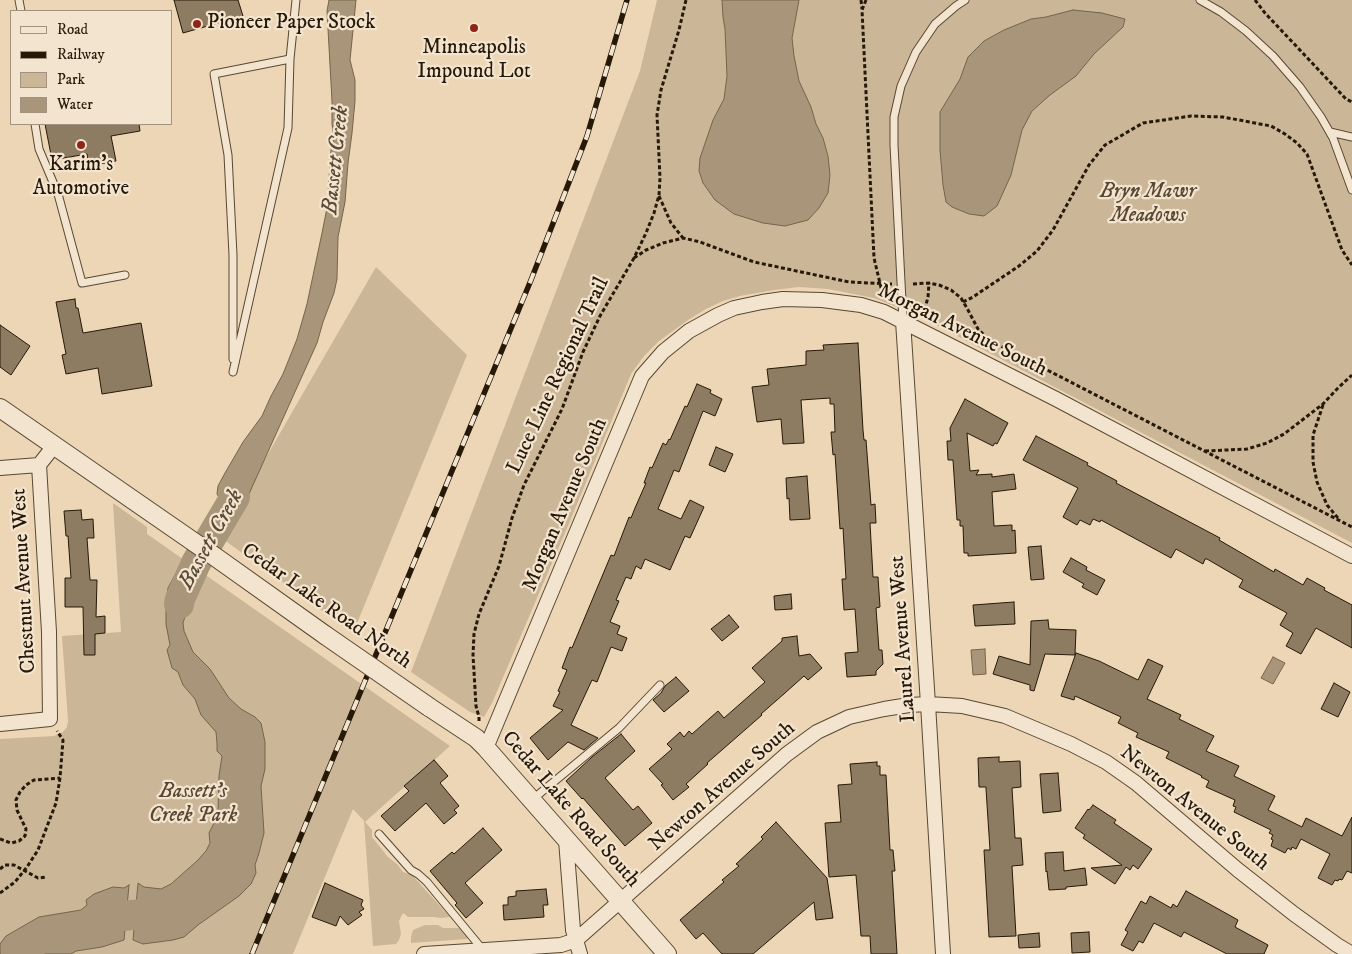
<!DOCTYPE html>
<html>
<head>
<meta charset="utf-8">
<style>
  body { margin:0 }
  #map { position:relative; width:1352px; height:954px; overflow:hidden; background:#ecd6b5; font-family:"IM FELL DW Pica",serif }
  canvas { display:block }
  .legend { position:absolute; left:10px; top:10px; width:162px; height:115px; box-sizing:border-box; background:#f3e4cf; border:1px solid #a1937f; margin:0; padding:6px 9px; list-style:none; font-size:15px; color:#271908 }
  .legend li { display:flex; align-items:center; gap:10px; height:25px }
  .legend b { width:25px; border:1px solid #a1937f }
</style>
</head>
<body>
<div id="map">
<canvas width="1352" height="954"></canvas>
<ul class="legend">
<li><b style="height:6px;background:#f3e4cf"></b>Road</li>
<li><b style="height:6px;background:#271908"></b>Railway</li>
<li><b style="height:14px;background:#cbb698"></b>Park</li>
<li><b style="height:14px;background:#a9967a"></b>Water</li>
</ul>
</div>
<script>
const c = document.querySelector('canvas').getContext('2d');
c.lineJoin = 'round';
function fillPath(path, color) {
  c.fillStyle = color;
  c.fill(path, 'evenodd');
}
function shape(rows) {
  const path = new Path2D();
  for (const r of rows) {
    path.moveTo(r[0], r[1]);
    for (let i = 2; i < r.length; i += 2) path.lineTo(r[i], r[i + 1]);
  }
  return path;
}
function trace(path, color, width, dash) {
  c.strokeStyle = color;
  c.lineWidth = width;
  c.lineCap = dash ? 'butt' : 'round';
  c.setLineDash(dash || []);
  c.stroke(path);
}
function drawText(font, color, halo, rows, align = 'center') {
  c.font = font + ' "IM FELL DW Pica",serif';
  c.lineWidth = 4.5;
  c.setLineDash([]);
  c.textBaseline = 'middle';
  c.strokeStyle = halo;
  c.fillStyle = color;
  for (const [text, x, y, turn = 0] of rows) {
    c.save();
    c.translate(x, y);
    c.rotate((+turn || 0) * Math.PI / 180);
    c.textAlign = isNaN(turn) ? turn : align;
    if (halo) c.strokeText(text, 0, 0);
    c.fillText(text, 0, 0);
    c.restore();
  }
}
const green = shape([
  [657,0,1352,0,1352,543,919,316,874,298,828,289,799,287,774,290,740,296,723,301,706,309,688,320,659,341,644,356,631,374,570,521,492,703,484,717,470,712,411,672,640,71],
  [376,267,467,355,353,633,220,537],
  [113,503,147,527,147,534,450,746,365,822,372,830,372,837,388,857,397,864,403,872,412,875,450,917,440,918,434,917,408,917,403,913,399,921,401,934,399,940,396,944,373,946,364,821,353,809,293,954,0,954,0,739,54,736,63,732,67,727,68,721,62,636,121,632],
  [425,925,438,925,443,928,459,928,468,938,467,939,411,943,411,937,413,930]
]);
const water = shape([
  [329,0,356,0,350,60,355,80,355,101,352,133,348,163,345,202,338,237,337,279,334,293,323,322,317,343,244,505,225,541,202,525,209,513,220,499,217,494,218,486,225,473,243,442,262,416,271,396,283,374,297,339,307,304,322,233,327,208,331,150,334,138,332,124,332,101,327,11,329,0],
  [722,0,799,0,792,38,794,56,799,81,811,107,816,124,823,138,828,156,830,175,828,193,819,208,808,220,785,226,763,223,734,214,715,200,703,183,699,171,700,158,713,120,724,99,727,76,725,29,723,17,722,0],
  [1073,10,1102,13,1125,19,1123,27,1094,54,1076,76,1050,95,1032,111,1022,130,1011,175,997,206,984,216,969,214,952,207,946,202,943,185,940,150,940,112,960,79,968,57,984,41,1004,30,1031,19,1046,17,1073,10],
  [183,560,203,574,190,601,183,623,184,631,193,652,210,669,229,698,241,709,255,717,261,723,265,742,265,769,261,786,264,833,259,853,255,865,256,873,251,884,239,896,198,925,184,937,173,940,143,944,133,940,138,883,144,887,161,889,171,884,198,860,206,851,210,843,209,833,216,819,218,811,219,776,222,756,217,751,217,743,216,732,201,715,195,699,183,685,178,672,172,668,167,650,170,645,166,624,166,604,168,588,183,560],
  [985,649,986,674,973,675,971,650,985,649],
  [1273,657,1285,663,1273,684,1261,678,1273,657],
  [129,885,124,940,102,947,76,951,71,954,0,954,0,944,6,936,39,917,81,910,87,905,86,900,94,894,113,887,124,888,129,885]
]);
const river = shape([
  [179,604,180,599,196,563,235,497],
  [16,954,19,951,43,937,113,917,161,912,174,908]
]);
const building = shape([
  [174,0,238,0,243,16,183,33,174,0],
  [45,124,139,124,140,131,111,136,116,161,89,166,87,154,52,160,45,124],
  [75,299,76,308,78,308,83,333,141,323,152,386,102,394,98,368,66,374,62,355,66,354,56,302,75,299],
  [0,325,30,346,11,375,0,367,0,325],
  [858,343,863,430,864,440,866,440,871,505,875,504,876,523,870,523,873,577,878,577,880,607,876,608,879,650,882,650,883,664,876,671,876,675,847,677,845,653,858,652,855,609,844,610,842,579,846,579,843,528,840,529,835,454,833,455,831,432,835,432,834,404,830,404,830,398,801,400,804,443,783,444,781,419,757,422,752,387,769,385,767,369,806,365,806,351,824,350,823,345,858,343],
  [697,384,711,390,710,393,722,399,715,416,703,411,679,472,674,470,658,509,681,519,690,500,704,507,690,538,685,536,670,570,645,559,641,569,636,566,631,579,626,577,616,600,619,601,610,622,620,626,617,634,627,638,622,651,611,647,597,682,592,680,571,725,598,738,584,750,568,742,548,760,530,738,563,710,553,706,560,692,558,691,567,670,562,668,570,647,572,648,611,555,614,556,629,517,631,518,635,508,646,483,644,483,650,467,652,468,663,443,666,445,669,439,670,440,685,406,687,407,697,384],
  [965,399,1008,423,997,444,995,443,993,446,967,433,970,471,979,470,976,475,992,474,992,477,1014,474,1016,489,992,492,994,526,1012,525,1012,531,1015,530,1016,553,968,556,968,553,964,553,963,526,960,526,960,520,957,520,953,460,948,460,947,441,951,441,950,428,965,399],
  [1036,436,1088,463,1087,465,1117,481,1116,483,1220,538,1219,540,1274,572,1275,569,1303,585,1307,578,1325,588,1324,590,1352,605,1352,648,1316,628,1301,654,1286,646,1293,633,1280,625,1287,613,1239,587,1243,580,1207,559,1205,559,1203,564,1176,549,1171,558,1101,520,1100,522,1093,519,1090,525,1080,520,1077,525,1063,517,1078,488,1023,460,1036,436],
  [716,447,733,454,725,472,709,465,716,447],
  [807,476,810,519,790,520,789,498,787,499,786,478,807,476],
  [81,510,82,520,93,519,94,538,87,538,90,580,97,580,96,617,105,616,105,633,95,634,95,655,84,655,83,607,65,607,65,578,71,578,68,536,66,536,64,511,81,510],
  [1041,546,1044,579,1031,580,1028,547,1041,546],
  [1071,558,1087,567,1086,570,1105,580,1097,595,1082,587,1084,584,1063,572,1071,558],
  [791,594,792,609,775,610,774,596,791,594],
  [1014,602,1015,624,975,626,973,605,1014,602],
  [729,615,739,627,722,641,711,629,729,615],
  [1048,620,1049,629,1076,630,1075,655,1045,654,1034,691,1030,690,1030,685,993,674,999,656,1030,665,1031,621,1048,620],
  [797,636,799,656,810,654,822,668,808,680,804,676,785,693,761,714,762,715,707,763,708,764,686,784,689,787,673,800,661,785,663,784,649,769,672,749,667,744,680,732,684,737,689,731,692,734,718,711,724,718,765,682,752,668,782,641,782,638,797,636],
  [1076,653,1099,661,1138,680,1148,659,1163,666,1147,699,1181,715,1179,719,1214,736,1206,751,1239,766,1234,776,1275,796,1268,810,1302,827,1306,818,1342,836,1352,817,1352,873,1347,871,1342,880,1339,879,1338,881,1335,880,1332,885,1318,878,1330,854,1301,839,1296,849,1292,847,1291,850,1288,848,1285,853,1271,846,1273,840,1271,839,1273,835,1269,833,1271,830,1234,812,1236,807,1233,806,1235,800,1206,787,1209,781,1201,777,1202,776,1166,758,1169,752,1136,737,1138,733,1118,723,1121,717,1075,696,1074,700,1061,696,1076,653],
  [676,677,689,691,664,712,653,700,661,693,665,686,676,677],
  [1334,683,1350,692,1338,717,1321,709,1334,683],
  [621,734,635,751,605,778,633,810,638,806,652,823,625,846,583,798,582,799,566,781,592,757,621,734],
  [999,757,999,762,1020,761,1021,787,1012,788,1015,838,1021,838,1023,865,1012,866,1016,936,989,937,984,850,990,850,986,789,986,787,979,787,978,758,999,757],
  [434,760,448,776,440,783,459,806,454,810,457,813,444,824,426,803,395,831,381,816,409,791,404,786,434,760],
  [877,762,877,766,880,766,880,775,886,775,890,850,893,850,895,871,892,871,897,954,871,954,870,936,861,936,856,875,829,877,825,823,841,822,838,785,852,784,850,764,877,762],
  [1058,773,1061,811,1043,813,1040,774,1058,773],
  [1093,805,1116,820,1114,823,1152,849,1138,869,1133,865,1130,870,1126,867,1115,884,1091,868,1122,865,1083,838,1085,835,1075,828,1088,809,1089,810,1093,805],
  [776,822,827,878,833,918,816,920,814,902,753,954,722,954,703,933,696,939,680,920,724,882,722,880,739,866,736,864,763,839,761,837,776,822],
  [483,828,502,850,465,883,483,903,466,918,455,905,457,903,430,871,452,852,454,854,483,828],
  [1063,852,1064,871,1085,868,1087,885,1066,887,1066,889,1049,890,1047,871,1046,872,1045,853,1063,852],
  [325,883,363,900,361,905,364,909,359,912,362,915,348,925,340,916,336,926,312,917,325,883],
  [546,889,548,905,543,905,544,917,504,920,503,905,508,905,508,897,516,896,516,891,546,889],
  [1186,891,1238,920,1235,927,1268,945,1264,954,1227,954,1184,932,1181,937,1154,923,1143,943,1139,941,1133,951,1121,945,1128,932,1125,930,1141,901,1146,904,1150,896,1171,908,1173,904,1177,907,1186,891],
  [1089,932,1090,952,1072,953,1071,933,1089,932],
  [1039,933,1040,947,1019,948,1018,935,1039,933]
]);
const path = shape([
  [861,0,862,9],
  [866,0,862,10,874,258,883,296],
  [1255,0,1265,13,1346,99,1352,102],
  [659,196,671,223,683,238],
  [634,258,646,250,663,243,683,238,700,242,754,262,849,282,892,284],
  [913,284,929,283,939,285,951,290,961,298,968,310,978,329,989,340,1352,527],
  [963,302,973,297,1019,266,1037,251,1053,230,1089,165,1105,145,1143,123,1191,116,1223,117,1271,126,1285,134,1297,143,1307,154,1342,250,1352,265],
  [923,316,928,297,929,283],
  [1323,405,1313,435,1313,462,1317,482,1327,505,1338,518],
  [1205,451,1247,449,1267,443,1284,434,1323,404,1338,388,1352,375],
  [479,721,479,717,476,706,473,655,474,634,479,614,499,566,512,518,524,485,562,409,583,352,600,316,634,258,646,233,654,213,659,195,660,178,657,115,661,90,679,30,686,0],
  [0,839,11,843,19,841,25,836,26,829,17,810,16,800,20,792,26,785,34,780,60,778],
  [0,869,5,865,14,865,38,878,46,877],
  [0,893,15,882,27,867,38,850,56,803,60,778,63,740,57,731]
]);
const service = shape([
  [19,0,21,11],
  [1200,0,1221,12,1246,31,1273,56,1300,87,1321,117,1333,138,1352,190],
  [35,124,39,149,58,194,82,283,125,275],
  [1330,132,1352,137],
  [903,321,894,145,894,117,901,86,916,52,935,24,956,6,965,0],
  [233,359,233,255,228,155,214,74,290,59],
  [233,372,288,128,290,59,296,0],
  [533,799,619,728,660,685],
  [379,834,411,870,418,874,427,882,483,950]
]);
const minor = shape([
  [903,321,928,704,943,954],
  [0,468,39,465],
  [0,724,50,719,49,632,39,465,54,446],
  [486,748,642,376,663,352,689,331,718,315,734,308,762,302,783,299,822,300,861,305,884,312,1056,399,1352,556],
  [566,840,573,930,580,954],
  [424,954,561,945,576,940,787,754,817,732,849,717,884,709,909,705,928,704,962,706,1005,716,1071,744,1106,762,1136,783,1238,870,1294,914,1337,945,1352,954]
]);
const tertiary = shape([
  [0,408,214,556,325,635],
  [429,707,476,738,486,748,667,954]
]);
const rail = shape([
  [252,954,531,280,587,136,627,0]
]);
const tertiaryBridge = shape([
  [325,635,429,707]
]);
const markers = [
  [197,24,5,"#8f2418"],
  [474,28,5,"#8f2418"],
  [81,145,5,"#8f2418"]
];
const poiNames = [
  ["Pioneer Paper Stock",207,24,"left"],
  ["Minneapolis",474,49],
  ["Impound Lot",474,73],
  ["Karim's",81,166],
  ["Automotive",81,190]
];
const parkNames = [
  ["Bryn Mawr",1148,193],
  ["Meadows",1148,217],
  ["Bassett's",193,793],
  ["Creek Park",193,817]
];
const streetNames = [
  ["Morgan Avenue South",962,331,26],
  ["Luce Line Regional Trail",559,376,-65],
  ["Morgan Avenue South",566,505,-67],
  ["Chestnut Avenue West",25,581,-93],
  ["Cedar Lake Road North",326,607,35],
  ["Laurel Avenue West",904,639,-94],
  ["Newton Avenue South",723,787,-41],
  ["Newton Avenue South",1194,809,39],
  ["Cedar Lake Road South",570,810,49]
];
const waterNames = [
  ["Bassett Creek",337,160,-84],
  ["Bassett Creek",212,540,-61]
];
fillPath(green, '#cbb698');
fillPath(water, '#a9967a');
trace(water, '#75644c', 1);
trace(river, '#a9967a', 30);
fillPath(building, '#8d7b62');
trace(building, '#271908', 1);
trace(service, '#584833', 9);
trace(minor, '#584833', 16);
trace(tertiary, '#584833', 20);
trace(path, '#271908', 3, [4, 2.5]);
trace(service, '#f3e4cf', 7);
trace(minor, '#f3e4cf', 14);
trace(tertiary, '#f3e4cf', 18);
trace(rail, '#271908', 5.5);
trace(rail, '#f3e4cf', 4, [11]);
trace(tertiaryBridge, '#584833', 20, []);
trace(tertiaryBridge, '#f3e4cf', 18);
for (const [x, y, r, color] of markers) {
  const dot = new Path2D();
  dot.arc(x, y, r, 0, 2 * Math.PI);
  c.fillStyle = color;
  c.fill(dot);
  trace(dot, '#f3e4cf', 2);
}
drawText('21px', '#271908', '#f3e4cf', poiNames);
drawText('italic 21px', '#584833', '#f3e4cf', parkNames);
drawText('21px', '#271908', '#f3e4cf', streetNames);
drawText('italic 22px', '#5b4b36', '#f3e4cf', waterNames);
</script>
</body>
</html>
